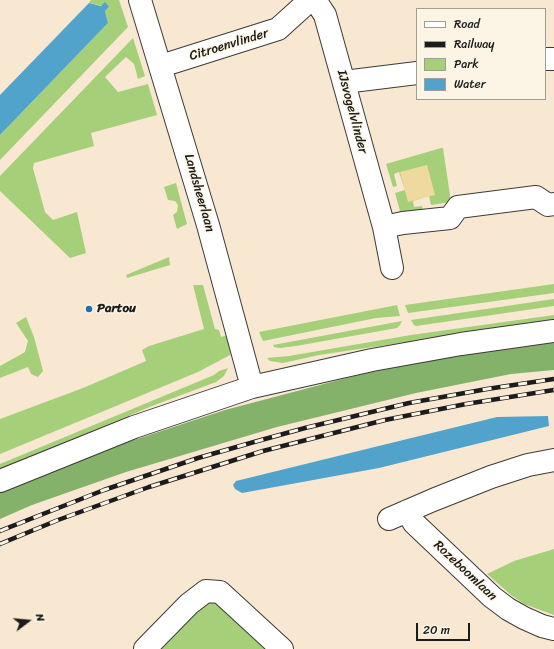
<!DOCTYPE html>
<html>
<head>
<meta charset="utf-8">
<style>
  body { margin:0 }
  #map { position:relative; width:554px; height:649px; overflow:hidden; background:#f8e8d2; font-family:Sriracha,sans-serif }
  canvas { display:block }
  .legend { position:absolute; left:416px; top:8px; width:130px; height:92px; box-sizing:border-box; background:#fcf5e5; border:1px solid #a29e95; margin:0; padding:5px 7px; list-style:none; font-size:12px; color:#1c1c1c }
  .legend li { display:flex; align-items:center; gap:8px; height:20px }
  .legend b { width:20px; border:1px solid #a29e95 }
  .north { position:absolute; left:8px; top:601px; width:40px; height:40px; -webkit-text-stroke:3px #fcf5e5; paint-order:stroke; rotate:74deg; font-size:11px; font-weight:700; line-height:16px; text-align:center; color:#1c1c1c }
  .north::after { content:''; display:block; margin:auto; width:14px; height:18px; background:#1c1c1c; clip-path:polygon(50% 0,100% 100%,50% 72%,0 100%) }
  .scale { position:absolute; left:416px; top:623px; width:54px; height:18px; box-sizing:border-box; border:2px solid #1c1c1c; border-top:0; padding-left:5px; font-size:12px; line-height:14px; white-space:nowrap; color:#1c1c1c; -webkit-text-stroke:3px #fcf5e5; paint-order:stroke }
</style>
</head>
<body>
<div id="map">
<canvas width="554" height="649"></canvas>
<ul class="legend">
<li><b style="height:5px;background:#fff"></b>Road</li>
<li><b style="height:5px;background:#1c1c1c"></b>Railway</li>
<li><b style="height:11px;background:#a6cf7a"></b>Park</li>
<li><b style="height:11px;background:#52a3cc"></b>Water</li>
</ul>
<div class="north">N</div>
<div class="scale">20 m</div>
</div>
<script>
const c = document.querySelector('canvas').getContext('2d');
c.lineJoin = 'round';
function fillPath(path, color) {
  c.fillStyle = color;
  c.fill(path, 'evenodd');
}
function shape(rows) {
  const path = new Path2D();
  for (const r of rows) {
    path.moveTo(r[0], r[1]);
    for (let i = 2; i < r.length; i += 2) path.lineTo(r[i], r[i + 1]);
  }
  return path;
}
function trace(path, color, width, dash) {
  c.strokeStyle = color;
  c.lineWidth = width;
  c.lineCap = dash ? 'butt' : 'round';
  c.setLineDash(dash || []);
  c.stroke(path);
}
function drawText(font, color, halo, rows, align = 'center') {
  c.font = font + ' Sriracha,sans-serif';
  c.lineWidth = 3;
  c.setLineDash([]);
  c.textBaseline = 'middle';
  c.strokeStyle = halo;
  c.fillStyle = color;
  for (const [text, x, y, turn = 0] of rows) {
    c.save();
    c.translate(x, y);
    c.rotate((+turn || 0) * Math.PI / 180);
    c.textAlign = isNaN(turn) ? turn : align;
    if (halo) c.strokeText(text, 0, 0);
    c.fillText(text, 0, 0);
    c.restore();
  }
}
const green = shape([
  [91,0,119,0,128,27,0,160,0,135,108,23,105,11,109,7,89,3],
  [133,38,145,76,138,79,134,64,126,57,105,77,118,92,148,84,157,115,91,133,94,146,34,163,33,168,45,212,53,220,77,212,86,253,70,258,0,191,0,176],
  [441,148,443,148,451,202,431,205,429,196,413,201,414,207,422,206,424,213,396,215,396,213,400,211,395,193,405,190,399,172,394,174,397,186,393,187,386,164],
  [176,183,187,224,177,229,173,215,177,212,178,205,175,201,168,200,164,187],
  [169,257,170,265,127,278,126,275],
  [554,284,554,293,408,313,405,305],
  [193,285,203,285,215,329,219,330,221,337,228,335,231,346,230,355,198,372,0,454,0,419,83,388,146,361,142,350,149,346,204,329],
  [554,299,554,306,416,326,414,325,411,320],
  [397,305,400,316,376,318,263,341,259,332],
  [554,315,554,321,366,348,319,355,283,363,270,361,267,358,289,356,411,335],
  [26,317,34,337,43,371,38,377,31,374,28,367,0,378,0,366,25,352,28,341,16,323],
  [402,321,400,325,397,328,296,346,280,348,274,347,273,345],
  [228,368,224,376,216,382,152,406,0,470,0,464,202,380,214,375,219,371],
  [554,549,554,615,524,604,511,595,487,574,514,561],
  [216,600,269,649,156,649,200,604]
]);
const forest = shape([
  [554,340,554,370,511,374,416,393,277,427,126,472,32,505,0,519,0,492,82,458,134,440,225,410,354,376,427,360]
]);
const sand = shape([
  [427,165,435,195,408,202,400,172]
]);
const water = shape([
  [105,2,109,7,105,11,108,23,0,135,0,95,89,3,101,6],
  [548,416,549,426,379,468,242,493,235,489,233,485,236,481,497,417]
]);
const minor = shape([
  [140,0,208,225,252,387],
  [315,0,325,15,384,227,403,223,450,218,458,207,536,197,548,205,554,204],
  [545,59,554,59],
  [161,66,278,29,310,0],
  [344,82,417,73],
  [384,227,392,268],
  [0,481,134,427,252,387,372,360,461,344,554,331],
  [407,511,414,523,492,597,508,609,524,618,542,626,554,629],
  [389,519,433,500,491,477,528,465,554,460],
  [145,649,189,604,206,591,220,592,282,649]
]);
const rail = shape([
  [0,531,104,490,198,458,254,442,305,428,409,403,487,389,554,379],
  [0,544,58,520,149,487,263,451,385,420,466,404,554,390]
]);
const markers = [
  [89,309,4,"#1f6fb2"]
];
const streetNames = [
  ["Citroenvlinder",229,45,-17],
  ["IJsvogelvlinder",352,112,75],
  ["Landsheerlaan",199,193,74],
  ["Rozeboomlaan",465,571,43]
];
const poiNames = [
  ["Partou",97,309]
];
fillPath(green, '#a6cf7a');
fillPath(forest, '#84b26a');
fillPath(sand, '#eeda9e');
fillPath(water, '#52a3cc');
trace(minor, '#3d3b37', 24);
trace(minor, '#fff', 22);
trace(rail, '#1c1c1c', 4.5);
trace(rail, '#fcf5e5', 3, [9]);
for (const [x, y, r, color] of markers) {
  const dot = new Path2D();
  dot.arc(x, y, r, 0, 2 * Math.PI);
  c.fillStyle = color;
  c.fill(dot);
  trace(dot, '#fcf5e5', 1.5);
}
drawText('13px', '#1c1c1c', '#fcf5e5', streetNames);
drawText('bold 13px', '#1c1c1c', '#fcf5e5', poiNames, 'left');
</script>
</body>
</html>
